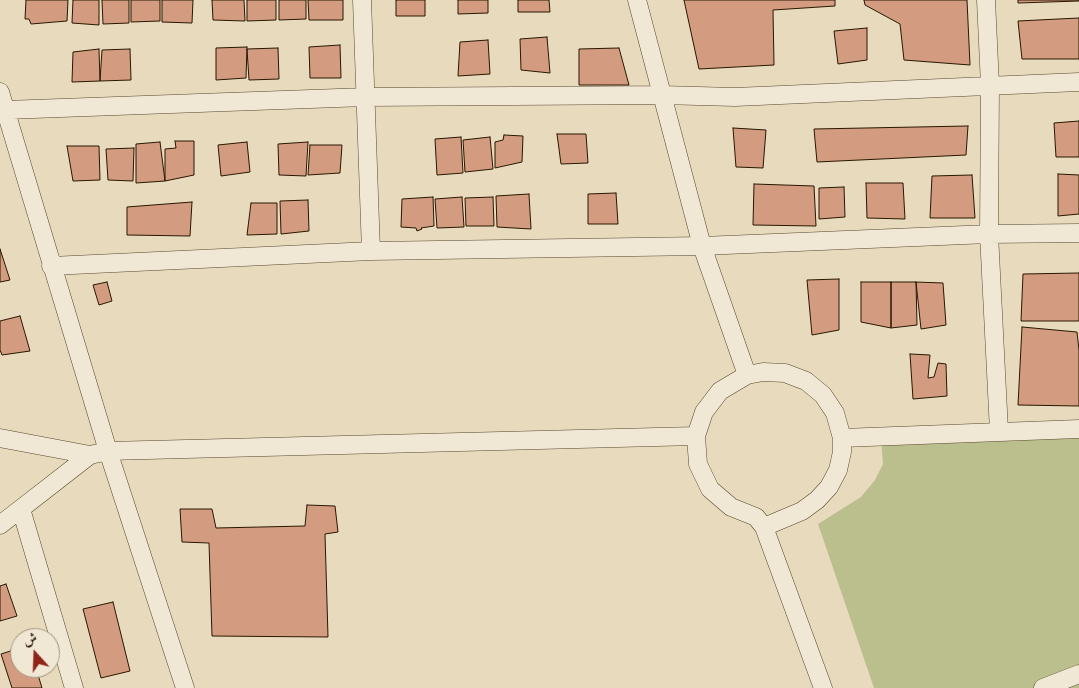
<!DOCTYPE html>
<html>
<head>
<meta charset="utf-8">
<style>
  body { margin:0 }
  #map { position:relative; width:1079px; height:688px; overflow:hidden; background:#e8dabd; font-family:"IM FELL French Canon",Amiri,serif }
  canvas { display:block }
  .north { position:absolute; left:10px; top:628px; width:50px; height:50px; box-sizing:border-box; background:#f0e7d4; border:1px solid #a0947f; border-radius:50%; rotate:340deg; font-size:14px; font-weight:700; line-height:20px; text-align:center; color:#281700 }
  .north::after { content:''; display:block; margin:auto; width:18px; height:22px; background:#8f2418; clip-path:polygon(50% 0,100% 100%,50% 72%,0 100%) }
</style>
</head>
<body>
<div id="map">
<canvas width="1079" height="688"></canvas>
<div class="north">ش</div>
</div>
<script>
const c = document.querySelector('canvas').getContext('2d');
c.lineJoin = 'round';
function fillPath(path, color) {
  c.fillStyle = color;
  c.fill(path, 'evenodd');
}
function shape(rows) {
  const path = new Path2D();
  for (const r of rows) {
    path.moveTo(r[0], r[1]);
    for (let i = 2; i < r.length; i += 2) path.lineTo(r[i], r[i + 1]);
  }
  return path;
}
function trace(path, color, width, dash) {
  c.strokeStyle = color;
  c.lineWidth = width;
  c.lineCap = dash ? 'butt' : 'round';
  c.setLineDash(dash || []);
  c.stroke(path);
}
const green = shape([
  [1079,436,1079,688,874,688,818,524,861,497,875,480,883,464,881,440]
]);
const building = shape([
  [26,0,68,0,67,21,31,24,29,19,25,19,26,0],
  [73,0,99,0,99,25,72,23,73,0],
  [102,0,129,0,129,23,103,24,102,0],
  [131,0,160,0,160,21,131,22,131,0],
  [162,0,193,0,192,23,162,22,162,0],
  [212,0,244,0,245,21,213,20,212,0],
  [247,0,276,0,276,20,247,21,247,0],
  [279,0,306,0,306,19,279,20,279,0],
  [308,0,343,0,343,20,309,20,308,0],
  [396,0,425,0,425,16,396,16,396,0],
  [458,0,488,0,488,13,458,14,458,0],
  [518,0,549,0,550,12,518,12,518,0],
  [684,0,835,0,835,6,773,10,774,65,699,69,684,0],
  [864,0,967,0,970,65,904,60,900,24,865,5,864,0],
  [1018,0,1079,0,1079,1,1018,3,1018,0],
  [1079,18,1079,59,1022,59,1018,21,1079,18],
  [867,28,867,60,838,64,834,31,867,28],
  [547,37,550,73,521,70,520,39,547,37],
  [488,40,490,74,458,76,460,42,488,40],
  [340,45,341,78,310,78,309,47,340,45],
  [247,47,246,78,216,80,216,48,247,47],
  [278,48,279,79,249,80,247,49,278,48],
  [619,48,629,85,579,85,579,49,619,48],
  [99,49,100,81,72,82,73,52,99,49],
  [130,49,131,80,100,81,102,50,130,49],
  [1079,121,1079,157,1056,157,1054,123,1079,121],
  [968,126,966,155,817,162,814,129,968,126],
  [733,128,766,130,763,168,736,167,733,128],
  [557,134,586,134,588,163,561,164,557,134],
  [504,135,523,136,522,162,495,168,495,142,503,140,504,135],
  [461,137,463,173,437,175,435,139,461,137],
  [490,137,493,169,465,172,463,140,490,137],
  [175,141,194,141,194,175,165,181,165,149,176,148,175,141],
  [160,142,165,181,136,183,136,144,160,142],
  [247,142,250,172,221,176,218,145,247,142],
  [308,142,306,176,279,175,278,144,308,142],
  [310,145,342,145,340,173,308,175,310,145],
  [67,146,99,146,100,180,73,181,67,146],
  [134,148,133,181,108,180,106,149,134,148],
  [1058,174,1079,175,1079,214,1058,216,1058,174],
  [972,175,975,218,930,218,932,176,972,175],
  [866,183,903,183,905,219,867,218,866,183],
  [754,184,814,186,816,226,753,225,754,184],
  [844,187,845,217,819,219,819,188,844,187],
  [616,193,618,224,588,224,588,194,616,193],
  [529,194,531,229,497,227,496,196,529,194],
  [433,197,434,226,421,228,422,229,417,231,416,228,401,227,402,199,433,197],
  [462,197,464,227,437,228,435,199,462,197],
  [493,197,494,226,466,226,465,198,493,197],
  [308,200,309,231,281,234,280,201,308,200],
  [192,202,190,236,127,235,127,207,192,202],
  [251,203,277,203,277,234,247,235,251,203],
  [0,249,10,280,0,282,0,249],
  [1079,273,1079,321,1021,321,1023,274,1079,273],
  [839,279,839,330,812,335,807,280,839,279],
  [107,282,112,301,99,305,93,285,107,282],
  [861,282,891,282,891,328,861,322,861,282],
  [891,282,916,282,917,325,891,328,891,282],
  [916,282,943,283,946,325,921,329,916,282],
  [20,316,30,351,2,355,0,350,0,321,20,316],
  [1022,327,1077,332,1079,350,1079,406,1018,405,1022,327],
  [910,354,930,355,928,378,934,377,938,363,946,364,947,396,913,399,910,354],
  [307,505,335,506,338,532,325,534,328,637,212,636,209,543,182,542,180,509,212,509,216,528,305,526,307,505],
  [6,584,17,616,0,621,0,586,6,584],
  [113,602,130,671,101,678,83,609,113,602],
  [20,648,20,668,36,668,42,688,12,688,1,654,20,648]
]);
const street = shape([
  [362,0,371,251],
  [637,0,702,246,747,375],
  [986,0,990,85,989,234,999,431],
  [0,92,108,451,185,688],
  [5,110,366,97,661,95,735,97,1079,82],
  [51,266,371,251,702,246,989,234,1079,233],
  [763,372,785,373,806,381,823,395,835,413,842,438,842,452,838,470,829,487,817,500,802,511,764,527,756,517,731,507,710,489,698,464,696,436,704,412,720,391,747,375,763,372],
  [0,438,90,455,108,451,696,436],
  [842,438,1079,429],
  [21,509,74,688],
  [0,525,90,455],
  [764,527,823,688],
  [1043,688,1079,674]
]);
fillPath(green, '#bbbe8d');
fillPath(building, '#d39c80');
trace(building, '#281700', 1);
trace(street, '#58482f', 19);
trace(street, '#f0e7d4', 18);
</script>
</body>
</html>
